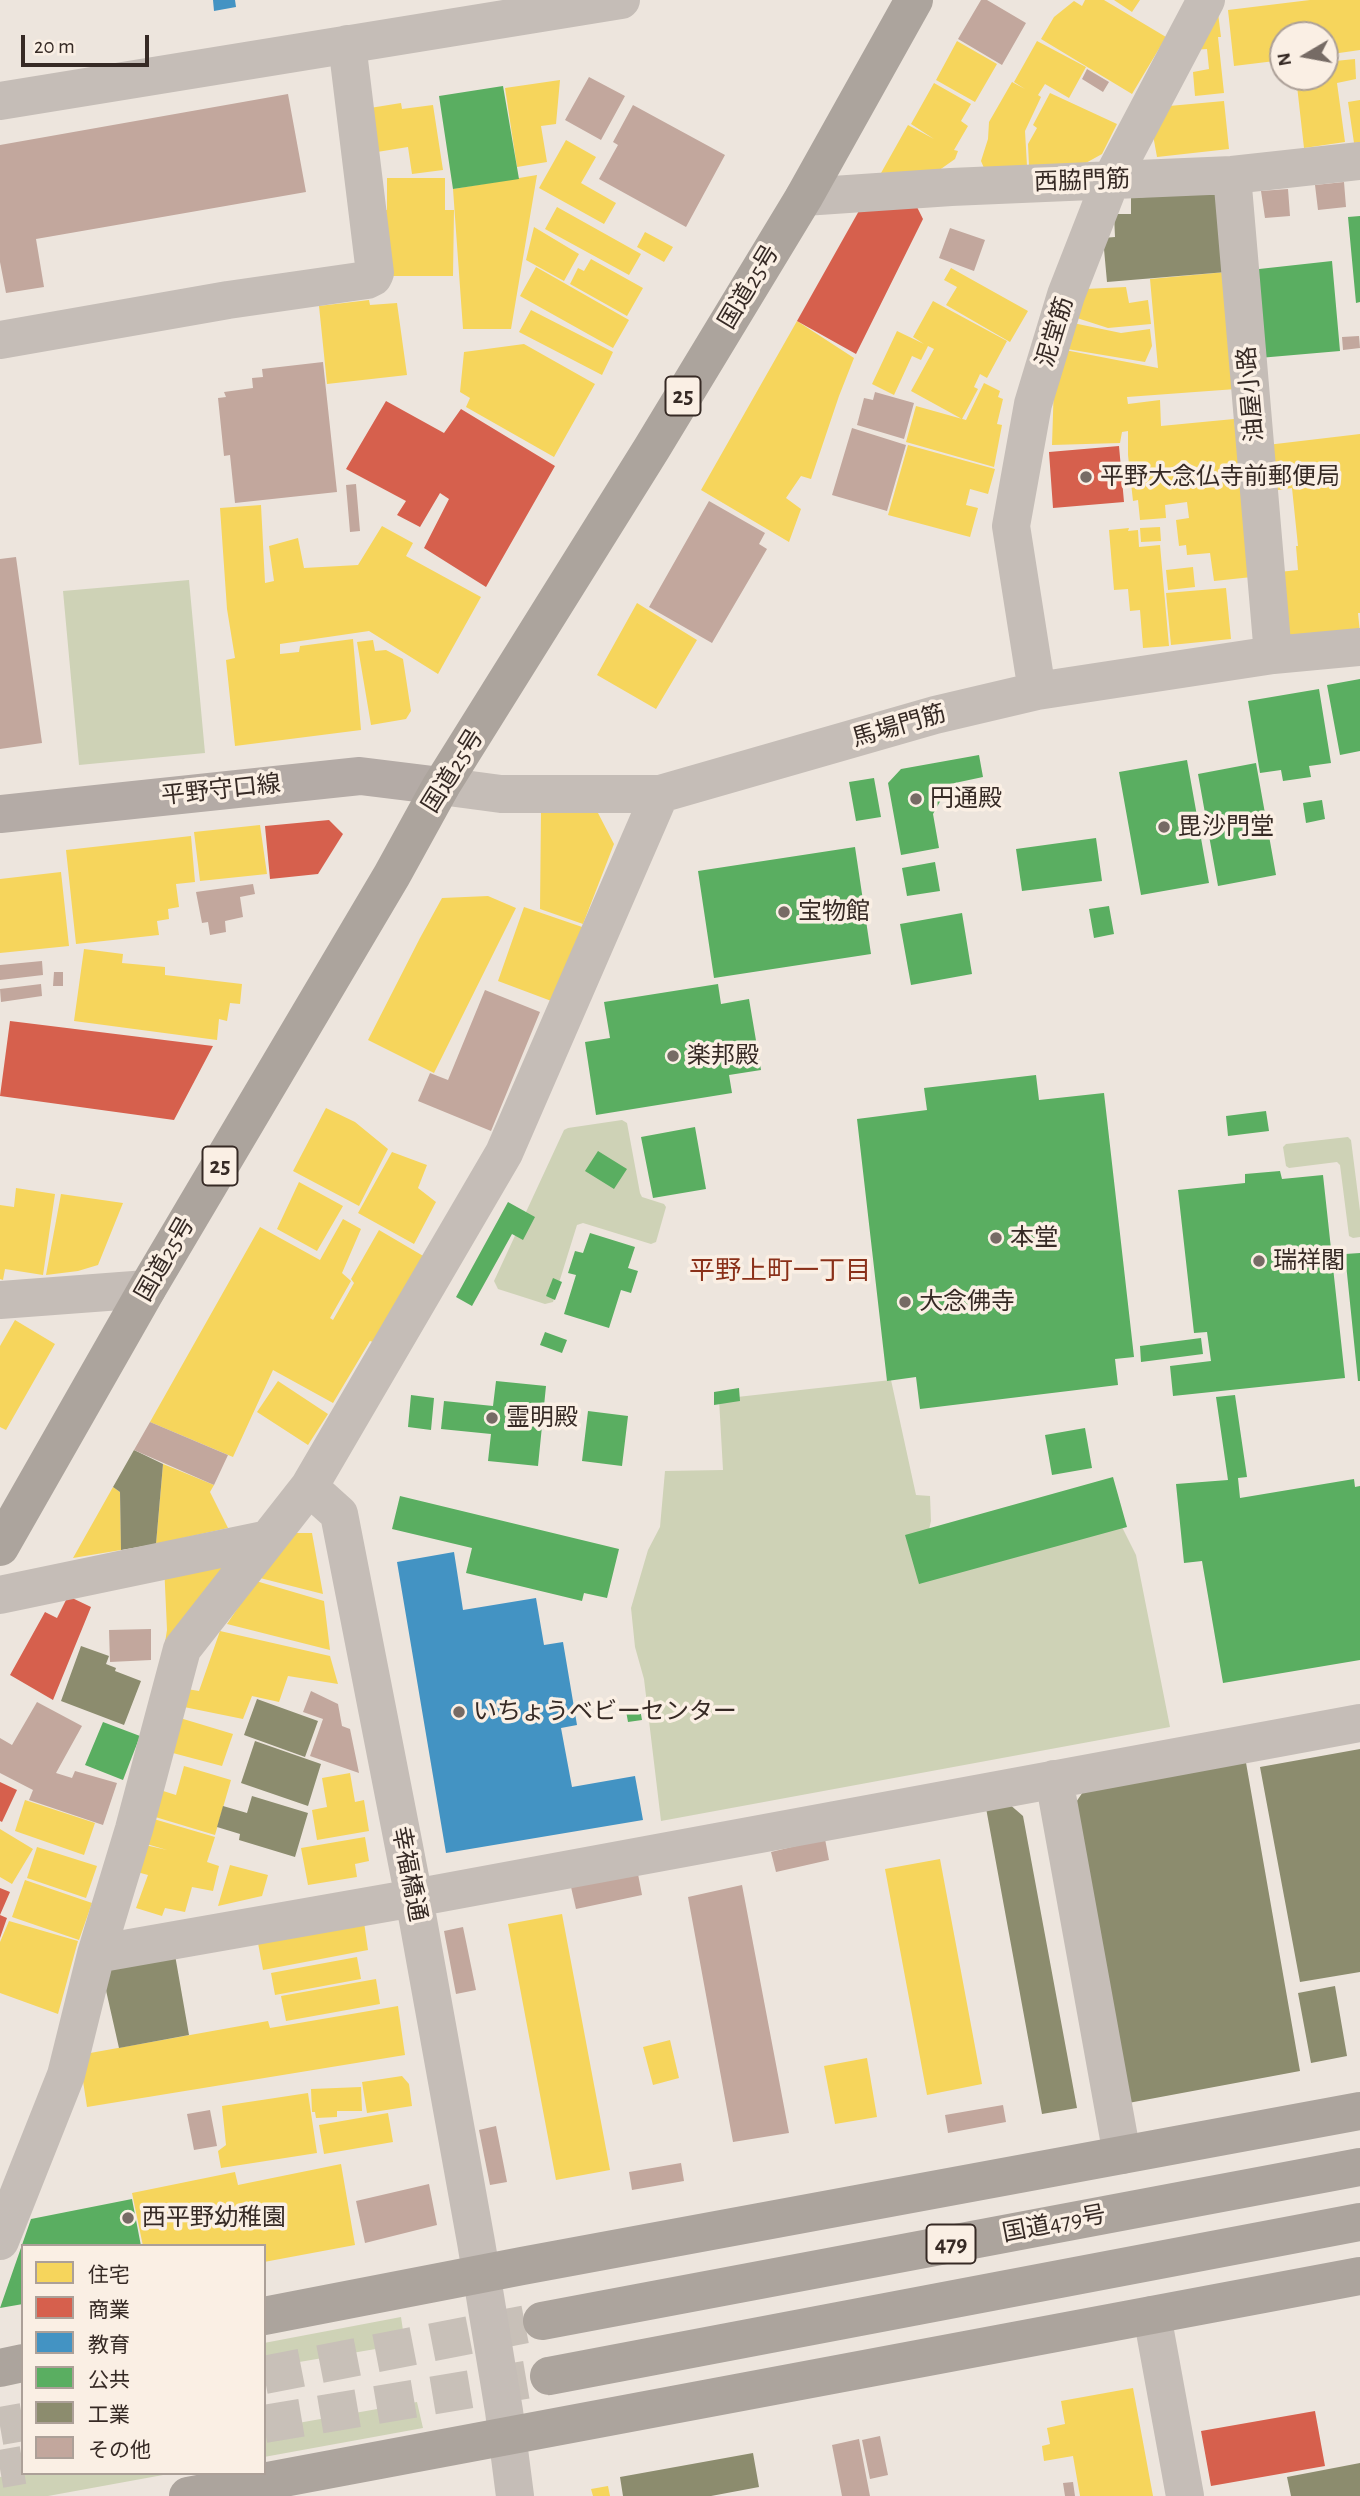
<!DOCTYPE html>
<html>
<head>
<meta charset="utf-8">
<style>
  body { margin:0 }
  #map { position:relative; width:1360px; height:2496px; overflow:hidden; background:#ede5dd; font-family:"Alegreya Sans","Noto Sans JP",sans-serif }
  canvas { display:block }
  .legend { position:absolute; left:21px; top:2244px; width:245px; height:231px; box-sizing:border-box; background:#faefe4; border:2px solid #aca098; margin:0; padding:9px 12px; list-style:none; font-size:21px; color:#362a25 }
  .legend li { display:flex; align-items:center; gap:14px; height:35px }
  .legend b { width:35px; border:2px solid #aca098 }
  .north { position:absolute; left:1269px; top:21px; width:70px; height:70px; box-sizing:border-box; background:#faefe4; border:2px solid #aca098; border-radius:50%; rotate:260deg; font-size:19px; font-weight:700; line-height:28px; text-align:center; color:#362a25 }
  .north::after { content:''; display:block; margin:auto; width:24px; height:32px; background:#766b65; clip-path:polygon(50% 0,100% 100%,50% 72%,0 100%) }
  .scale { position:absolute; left:21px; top:35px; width:128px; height:32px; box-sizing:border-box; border:4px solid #362a25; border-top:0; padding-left:9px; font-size:21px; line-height:24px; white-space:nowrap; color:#362a25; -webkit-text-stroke:5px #faefe4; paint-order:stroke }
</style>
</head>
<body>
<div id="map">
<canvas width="1360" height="2496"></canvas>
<ul class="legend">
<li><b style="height:19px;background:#f6d55c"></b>住宅</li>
<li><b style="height:19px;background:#d6604d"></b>商業</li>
<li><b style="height:19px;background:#4393c3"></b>教育</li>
<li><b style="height:19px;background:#5aae61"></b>公共</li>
<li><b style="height:19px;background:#8c8c6e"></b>工業</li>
<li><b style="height:19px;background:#c2a79d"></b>その他</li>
</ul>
<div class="north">N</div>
<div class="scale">20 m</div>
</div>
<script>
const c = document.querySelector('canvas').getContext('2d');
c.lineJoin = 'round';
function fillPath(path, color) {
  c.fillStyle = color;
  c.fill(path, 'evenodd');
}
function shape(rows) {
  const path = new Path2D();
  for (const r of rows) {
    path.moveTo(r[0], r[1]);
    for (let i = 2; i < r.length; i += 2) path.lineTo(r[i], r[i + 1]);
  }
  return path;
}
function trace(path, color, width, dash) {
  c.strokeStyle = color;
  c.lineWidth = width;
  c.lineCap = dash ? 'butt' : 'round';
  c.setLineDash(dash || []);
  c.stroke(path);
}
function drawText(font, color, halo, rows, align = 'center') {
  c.font = font + ' "Alegreya Sans","Noto Sans JP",sans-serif';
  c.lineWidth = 7;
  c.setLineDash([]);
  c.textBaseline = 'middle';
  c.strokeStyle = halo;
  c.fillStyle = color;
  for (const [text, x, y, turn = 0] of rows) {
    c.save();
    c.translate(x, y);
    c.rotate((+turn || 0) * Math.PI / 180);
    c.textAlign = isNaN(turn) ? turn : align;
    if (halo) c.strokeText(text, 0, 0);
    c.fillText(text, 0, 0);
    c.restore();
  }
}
const green = shape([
  [189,580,205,753,79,765,63,591],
  [622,1120,627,1123,640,1193,642,1197,664,1204,666,1207,656,1242,651,1244,583,1223,577,1225,553,1302,545,1304,498,1289,494,1281,564,1130,568,1128],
  [1348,1137,1351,1140,1360,1211,1360,1237,1353,1238,1349,1236,1340,1165,1337,1162,1289,1168,1286,1166,1283,1147,1286,1144],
  [891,1380,916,1495,930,1496,931,1521,918,1575,1119,1521,1136,1555,1170,1727,661,1821,644,1679,635,1647,631,1608,648,1550,660,1527,665,1471,723,1470,719,1399],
  [401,2317,405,2344,264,2368,264,2343],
  [417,2402,423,2428,264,2457,264,2429],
  [23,2473,174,2473,48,2496,0,2496,0,2477]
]);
const homes = shape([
  [1085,0,1104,0,1166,37,1132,94,1041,39,1054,17,1074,1,1082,6],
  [1114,0,1140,0,1132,12],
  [1310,0,1360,0,1360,50,1325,55,1325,35,1283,35,1283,60,1234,66,1228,10],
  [1218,13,1221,37,1218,37,1224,93,1195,96,1193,72,1209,69,1207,49,1191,50],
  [957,41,997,64,975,102,936,80],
  [1037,41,1086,67,1069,98,1045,84,1038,95,1041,97,1025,131,1027,166,984,168,981,161,988,139,989,122,1012,82,1025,89,1014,82],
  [1355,59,1356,79,1337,83,1345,142,1304,148,1296,77,1325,77,1325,62],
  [560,80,556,124,541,126,547,162,517,167,505,88],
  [934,83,971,104,961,121,968,126,954,150,958,151,955,159,938,171,881,173,908,125,934,139,911,124],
  [1050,93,1117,124,1102,154,1084,164,1029,166,1028,144,1037,128,1033,125],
  [1360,100,1360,142,1354,143,1348,102],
  [1224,101,1229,149,1157,157,1153,135,1169,106],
  [401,103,402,109,433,105,443,170,412,174,408,147,377,152,370,108],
  [566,140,596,157,581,183,616,203,604,224,539,188],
  [537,175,511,329,463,329,453,189],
  [387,178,445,178,445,210,454,210,453,276,378,276,378,210,387,210],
  [557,207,641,254,629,275,545,229],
  [534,227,579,254,564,281,526,260],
  [645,232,673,247,664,262,637,247],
  [591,259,643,288,627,316,570,284,578,268,584,271],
  [536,267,629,320,613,348,520,296],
  [951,268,1028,311,1010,342,946,305,957,287,944,280],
  [1226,272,1236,389,1127,397,1128,404,1160,400,1161,426,1234,419,1252,577,1214,581,1210,553,1187,555,1186,545,1179,546,1176,520,1189,518,1187,502,1165,505,1166,518,1140,520,1138,500,1133,501,1128,455,1128,431,1122,432,1120,443,1052,445,1054,383,1065,350,1158,368,1150,279],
  [1126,287,1129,303,1148,300,1151,324,1108,328,1077,318,1085,289],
  [369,300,370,305,397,303,407,375,327,384,319,306],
  [933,301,1007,341,987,378,980,374,974,387,978,389,962,419,911,391,934,349,928,346,921,360,912,356,894,395,872,384,897,331,924,344,913,337],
  [531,310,613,352,602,375,519,332],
  [797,321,854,358,839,396,811,479,801,476,786,498,801,509,789,542,701,490],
  [1073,323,1121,333,1150,329,1152,346,1145,362,1067,349],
  [524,344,595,384,554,457,466,407,470,398,460,392,464,352],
  [984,383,1000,391,998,397,1003,399,997,424,1002,425,994,467,906,442,916,406,966,420],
  [1360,434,1360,613,1358,613,1360,633,1287,640,1279,572,1298,570,1296,546,1298,546,1292,488,1272,491,1267,445],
  [908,445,995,469,988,494,970,489,966,505,978,508,970,537,888,515],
  [261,505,265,583,274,581,269,546,298,538,304,568,358,565,382,526,413,543,406,556,481,597,438,674,369,631,280,644,280,654,299,652,300,646,353,639,361,730,235,746,226,660,235,658,227,609,220,508],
  [1160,527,1161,541,1141,542,1140,528],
  [1129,528,1128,531,1138,530,1139,547,1160,545,1169,646,1143,648,1140,610,1130,611,1128,589,1114,590,1109,530],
  [1193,567,1195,587,1168,590,1166,570],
  [1226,588,1231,639,1171,645,1166,593],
  [637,603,697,640,656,709,597,675],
  [373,640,375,651,386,650,403,659,411,711,406,719,371,725,357,642],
  [541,811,598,813,614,844,583,924,540,909],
  [260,825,267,874,200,881,194,832],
  [191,836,195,882,176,884,179,907,168,909,169,919,157,921,159,935,76,944,66,850],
  [61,872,69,946,0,953,0,879],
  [488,896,516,908,434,1073,368,1040,420,938,442,898],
  [524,907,588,929,554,1002,498,981],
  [84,949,123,954,122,963,165,967,165,975,242,984,240,1004,230,1003,227,1021,219,1019,217,1040,74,1021],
  [326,1108,355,1122,388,1149,359,1206,293,1171],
  [392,1152,427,1165,418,1188,436,1202,414,1244,358,1213],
  [299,1182,343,1206,317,1251,277,1229],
  [16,1188,55,1194,43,1275,5,1269,3,1280,0,1279,0,1205,14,1207],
  [61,1194,123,1203,98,1265,78,1271,46,1275],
  [343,1219,361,1229,342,1273,351,1281,330,1318,333,1320,354,1283,351,1279,379,1230,425,1257,373,1342,370,1341,333,1403,273,1370,233,1457,150,1422,260,1227,320,1260],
  [15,1320,55,1344,6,1430,0,1427,0,1346],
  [278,1381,328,1414,308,1445,257,1412],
  [163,1464,214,1485,210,1492,228,1528,156,1544],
  [113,1487,120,1492,121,1550,73,1558],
  [286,1533,312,1533,323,1594,260,1578],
  [164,1564,231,1566,163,1655,167,1630],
  [256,1581,324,1601,330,1650,227,1624],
  [220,1631,330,1656,338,1684,288,1676,279,1702,252,1696,243,1719,184,1707,187,1689,199,1691],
  [180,1718,233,1734,222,1766,169,1752],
  [184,1766,231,1780,215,1835,152,1816,160,1790,176,1795],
  [350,1773,355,1802,364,1800,369,1831,317,1840,312,1810,327,1807,322,1778],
  [25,1800,95,1823,84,1855,15,1831],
  [147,1817,215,1837,207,1862,219,1866,213,1891,192,1887,185,1912,165,1908,162,1916,136,1908,148,1875,137,1872,145,1845,167,1850,140,1842],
  [0,1829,33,1849,12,1884,0,1877],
  [365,1837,369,1861,355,1864,357,1877,308,1885,301,1848],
  [37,1847,97,1866,86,1898,27,1878],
  [940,1859,982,2084,927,2095,885,1869],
  [230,1865,268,1875,262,1896,218,1906],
  [25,1880,92,1903,79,1940,12,1917],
  [562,1914,610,2170,556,2180,508,1924],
  [9,1921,78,1941,58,2014,0,1993,0,1942],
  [364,1922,368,1950,263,1970,258,1943],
  [357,1957,361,1979,275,1995,271,1973],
  [376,1979,380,2004,286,2021,281,1996],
  [398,2006,405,2055,87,2107,79,2055,268,2021,270,2028],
  [670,2040,679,2078,653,2085,643,2047],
  [867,2058,877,2117,835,2124,824,2066],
  [402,2076,409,2084,412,2106,367,2113,362,2082],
  [361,2087,362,2111,337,2111,337,2117,316,2118,315,2112,312,2112,311,2089],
  [308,2093,317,2153,221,2168,218,2151,226,2145,222,2106],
  [388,2113,393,2142,324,2154,319,2125],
  [341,2164,355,2245,264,2262,264,2246,143,2246,132,2193,235,2172,238,2185],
  [1133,2388,1153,2496,1080,2496,1073,2456,1044,2461,1042,2446,1050,2444,1047,2428,1065,2424,1061,2401],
  [608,2486,610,2496,593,2496,591,2489]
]);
const shops = shape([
  [917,207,923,219,856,354,797,321,860,209],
  [386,401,444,433,461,409,555,466,486,587,424,548,449,499,440,493,420,527,397,515,406,501,346,469],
  [1119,446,1124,502,1053,508,1049,452],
  [329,820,343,834,318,874,270,879,265,826],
  [10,1021,213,1046,174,1120,0,1096],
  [68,1596,91,1607,53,1700,10,1675,45,1612,57,1618],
  [0,1782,17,1790,2,1822,0,1821],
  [0,1888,10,1892,0,1915,7,1918,0,1938],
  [1315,2411,1325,2466,1211,2486,1201,2431]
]);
const schools = shape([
  [213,0,235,0,236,7,214,11],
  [454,1552,463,1610,536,1598,544,1645,563,1642,577,1725,561,1728,572,1787,635,1776,643,1820,446,1853,397,1562]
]);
const public = shape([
  [503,86,519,179,453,189,439,96],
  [1360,216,1360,302,1356,303,1348,217],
  [1332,261,1340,351,1259,358,1250,270],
  [1360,679,1360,751,1340,755,1327,685],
  [1319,689,1331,763,1309,766,1311,777,1283,781,1281,770,1260,773,1248,701],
  [979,755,983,777,950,784,933,814,939,848,901,855,888,783,901,769],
  [1187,760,1209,883,1141,895,1119,772],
  [1256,763,1276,875,1218,886,1198,774],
  [874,778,881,817,856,821,849,782],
  [1322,800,1325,819,1306,823,1303,803],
  [1096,838,1102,881,1022,891,1016,849],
  [855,847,871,954,714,978,698,871],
  [935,862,940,891,907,896,902,868],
  [1109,906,1114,934,1094,938,1089,909],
  [962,913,972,974,911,985,900,924],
  [718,984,721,1004,749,999,761,1070,729,1075,732,1093,596,1115,585,1042,610,1038,604,1002],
  [1036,1075,1039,1100,1104,1093,1134,1357,1115,1359,1118,1385,920,1409,916,1377,887,1381,857,1119,927,1110,924,1088],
  [1266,1111,1269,1131,1228,1136,1226,1116],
  [695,1127,706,1189,653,1198,641,1137],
  [598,1151,627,1169,614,1189,585,1171],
  [1280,1171,1282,1179,1323,1175,1345,1378,1173,1396,1170,1366,1211,1361,1207,1332,1194,1333,1178,1190,1245,1183,1245,1174],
  [508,1202,535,1217,523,1240,512,1234,472,1306,456,1297],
  [590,1233,635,1247,628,1268,638,1271,631,1293,621,1290,609,1328,564,1314,576,1275,568,1273,575,1251,583,1253],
  [1360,1253,1360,1381,1358,1381,1345,1254],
  [553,1278,562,1282,555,1300,546,1296],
  [545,1332,567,1340,562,1353,540,1345],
  [1201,1338,1203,1354,1141,1362,1140,1346],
  [496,1381,546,1386,538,1466,488,1461,491,1434,441,1429,444,1401,493,1406],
  [739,1388,740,1401,714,1405,714,1392],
  [411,1395,434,1398,431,1430,408,1427],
  [1235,1395,1247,1477,1238,1478,1240,1498,1354,1479,1355,1487,1360,1486,1360,1660,1223,1683,1202,1561,1184,1563,1176,1484,1228,1480,1216,1397],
  [588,1411,628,1416,622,1466,582,1461],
  [1085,1428,1092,1468,1052,1475,1045,1435],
  [1113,1477,1127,1527,919,1584,905,1535],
  [400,1496,619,1549,607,1598,584,1593,582,1601,466,1573,472,1548,392,1529],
  [640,1709,642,1720,628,1722,626,1711],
  [103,1722,140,1736,123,1780,85,1765],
  [132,2199,141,2246,23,2246,23,2304,0,2308,31,2219]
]);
const industry = shape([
  [1219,192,1226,272,1107,282,1103,238,1115,237,1114,214,1131,214,1131,198],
  [134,1450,163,1464,156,1544,121,1550,120,1492,113,1487],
  [81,1646,109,1656,106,1664,116,1668,115,1671,141,1681,124,1725,61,1701],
  [257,1699,318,1721,305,1757,244,1735],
  [255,1741,321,1764,308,1806,241,1783],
  [1360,1749,1360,1972,1300,1982,1260,1767],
  [1245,1757,1300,2071,1123,2104,1072,1808,1087,1786],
  [252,1796,308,1813,295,1857,239,1840,240,1834,217,1827,223,1806,247,1813],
  [1008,1803,1023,1816,1077,2108,1042,2114,986,1808],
  [175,1955,189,2035,119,2048,103,1977,116,1966],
  [1335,1986,1347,2056,1311,2063,1298,1993],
  [753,2453,759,2487,711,2496,623,2496,620,2477],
  [1360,2463,1360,2496,1291,2496,1287,2477]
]);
const building = shape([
  [981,0,987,0,1026,23,1002,65,958,39],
  [1087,69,1109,82,1103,92,1082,79],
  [589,77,625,96,601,140,565,120],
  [288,94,306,192,36,239,44,287,6,293,0,262,0,145],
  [633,105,725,155,686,227,599,179,618,145,613,142],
  [1344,182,1346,207,1318,210,1315,185],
  [1288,189,1290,216,1265,218,1261,191],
  [950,228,985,240,974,271,939,258],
  [1359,336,1360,348,1343,350,1342,337],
  [323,362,337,492,235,503,230,455,224,456,218,398,226,397,224,392,253,388,252,378,263,377,262,369],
  [875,392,914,403,904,439,857,425,864,398,873,400],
  [852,428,906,445,887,511,832,495],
  [356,484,360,531,350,532,346,485],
  [709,501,765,533,759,544,767,549,712,643,649,607],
  [16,557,42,743,0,749,0,559],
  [253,884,255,894,240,897,243,917,225,921,226,932,210,935,208,922,202,923,196,892],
  [42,961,43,975,0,980,0,965],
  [54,972,63,972,63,986,53,986],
  [41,984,42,996,1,1002,0,989],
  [485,990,540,1012,491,1131,418,1101,430,1073,448,1080],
  [150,1422,228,1455,214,1485,134,1450],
  [151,1629,151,1660,110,1662,109,1630],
  [311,1691,338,1704,342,1726,350,1729,359,1773,310,1756,323,1719,303,1712],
  [37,1702,82,1726,56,1773,72,1778,75,1771,117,1783,103,1825,29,1800,33,1790,0,1773,0,1738,12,1745],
  [825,1839,829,1860,776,1872,771,1852],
  [638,1874,642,1895,576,1909,571,1887],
  [742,1885,789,2133,733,2142,688,1897],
  [463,1927,476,1990,456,1994,444,1931],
  [1003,2105,1006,2122,948,2133,945,2115],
  [210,2110,217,2146,194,2150,187,2114],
  [496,2126,507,2182,490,2185,479,2130],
  [681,2163,684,2181,632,2190,629,2172],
  [429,2184,437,2225,365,2243,356,2201],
  [880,2436,888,2475,870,2479,862,2440],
  [859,2439,870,2496,842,2496,832,2445],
  [1073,2482,1075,2496,1065,2496,1063,2483]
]);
const highwayTunnel = shape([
  [264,2375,542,2321],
  [264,2424,549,2376],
  [0,2426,23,2422],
  [0,2469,23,2465]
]);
const minor = shape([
  [0,101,621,0],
  [1232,175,1273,655],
  [804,197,951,187,1232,175,1360,161],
  [0,340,228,300,367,280,373,277,375,273,347,44],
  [1037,691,1011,526,1033,404,1066,295,1111,180,1206,0],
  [441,786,501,794,660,794,935,715,1037,691,1273,655,1360,647],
  [0,1300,147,1289],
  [309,1487,339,1514,414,1898,476,2242,504,2411,515,2496],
  [0,1595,268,1539],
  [1054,1779,1122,2155],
  [96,1954,414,1898,1360,1723],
  [0,2241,66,2075,96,1954,134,1829,182,1649,309,1487,504,1153,660,794],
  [1152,2315,1185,2496]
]);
const major = shape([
  [0,814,360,776,441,786]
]);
const highway = shape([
  [0,1547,147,1289,392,875,441,786,652,448,804,197,914,0],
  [264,2316,522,2266,1360,2111],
  [542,2321,1360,2167],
  [0,2368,23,2363],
  [549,2376,1360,2222],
  [188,2496,1360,2276]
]);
const markers = [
  [1086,477,7,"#766b65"],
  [916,799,7,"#766b65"],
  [1164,827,7,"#766b65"],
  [784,912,7,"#766b65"],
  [673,1056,7,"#766b65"],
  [996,1238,7,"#766b65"],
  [1259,1261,7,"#766b65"],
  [905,1302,7,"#766b65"],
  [492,1418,7,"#766b65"],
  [459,1712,7,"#766b65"],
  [128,2218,7,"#766b65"]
];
const shields = [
  [683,396,35],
  [220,1166,35],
  [951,2244,49]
];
const shieldNames = [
  ["25",683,396],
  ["25",220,1166],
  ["479",951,2244]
];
const streetNames = [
  ["西脇門筋",1082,181,-2],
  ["国道25号",749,287,-59],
  ["泥堂筋",1055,332,-73],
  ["油屋小路",1251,394,-95],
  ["馬場門筋",899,726,-16],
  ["国道25号",453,771,-58],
  ["平野守口線",221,790,-6],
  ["国道25号",165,1259,-60],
  ["幸福橋通",409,1874,79],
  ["国道479号",1054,2224,-11]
];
const poiNames = [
  ["平野大念仏寺前郵便局",1100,477],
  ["円通殿",930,799],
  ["毘沙門堂",1178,827],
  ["宝物館",798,912],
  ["楽邦殿",687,1056],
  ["本堂",1010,1238],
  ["瑞祥閣",1273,1261],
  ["大念佛寺",919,1302],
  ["霊明殿",506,1418],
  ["いちょうベビーセンター",473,1712],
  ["西平野幼稚園",142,2218]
];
const neighbourhoodNames = [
  ["平野上町一丁目",780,1271]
];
fillPath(green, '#ced2b6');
fillPath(homes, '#f6d55c');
fillPath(shops, '#d6604d');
fillPath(schools, '#4393c3');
fillPath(public, '#5aae61');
fillPath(industry, '#8c8c6e');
fillPath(building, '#c2a79d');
trace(highwayTunnel, '#c8c0b8', 38, [38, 19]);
trace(minor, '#c5bdb7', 38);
trace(major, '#b4aba6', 38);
trace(highway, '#aca49d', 38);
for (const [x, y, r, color] of markers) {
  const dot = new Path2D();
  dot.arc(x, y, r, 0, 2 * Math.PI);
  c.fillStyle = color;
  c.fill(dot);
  trace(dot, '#faefe4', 2.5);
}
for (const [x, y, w] of shields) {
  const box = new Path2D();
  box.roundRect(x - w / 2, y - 19.5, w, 39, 5);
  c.fillStyle = '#faefe4';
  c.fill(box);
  trace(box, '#362a25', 2);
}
drawText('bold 23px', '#362a25', null, shieldNames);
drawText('24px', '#362a25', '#faefe4', streetNames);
drawText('24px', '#362a25', '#faefe4', poiNames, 'left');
drawText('26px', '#8a3019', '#faefe4', neighbourhoodNames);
</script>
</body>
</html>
